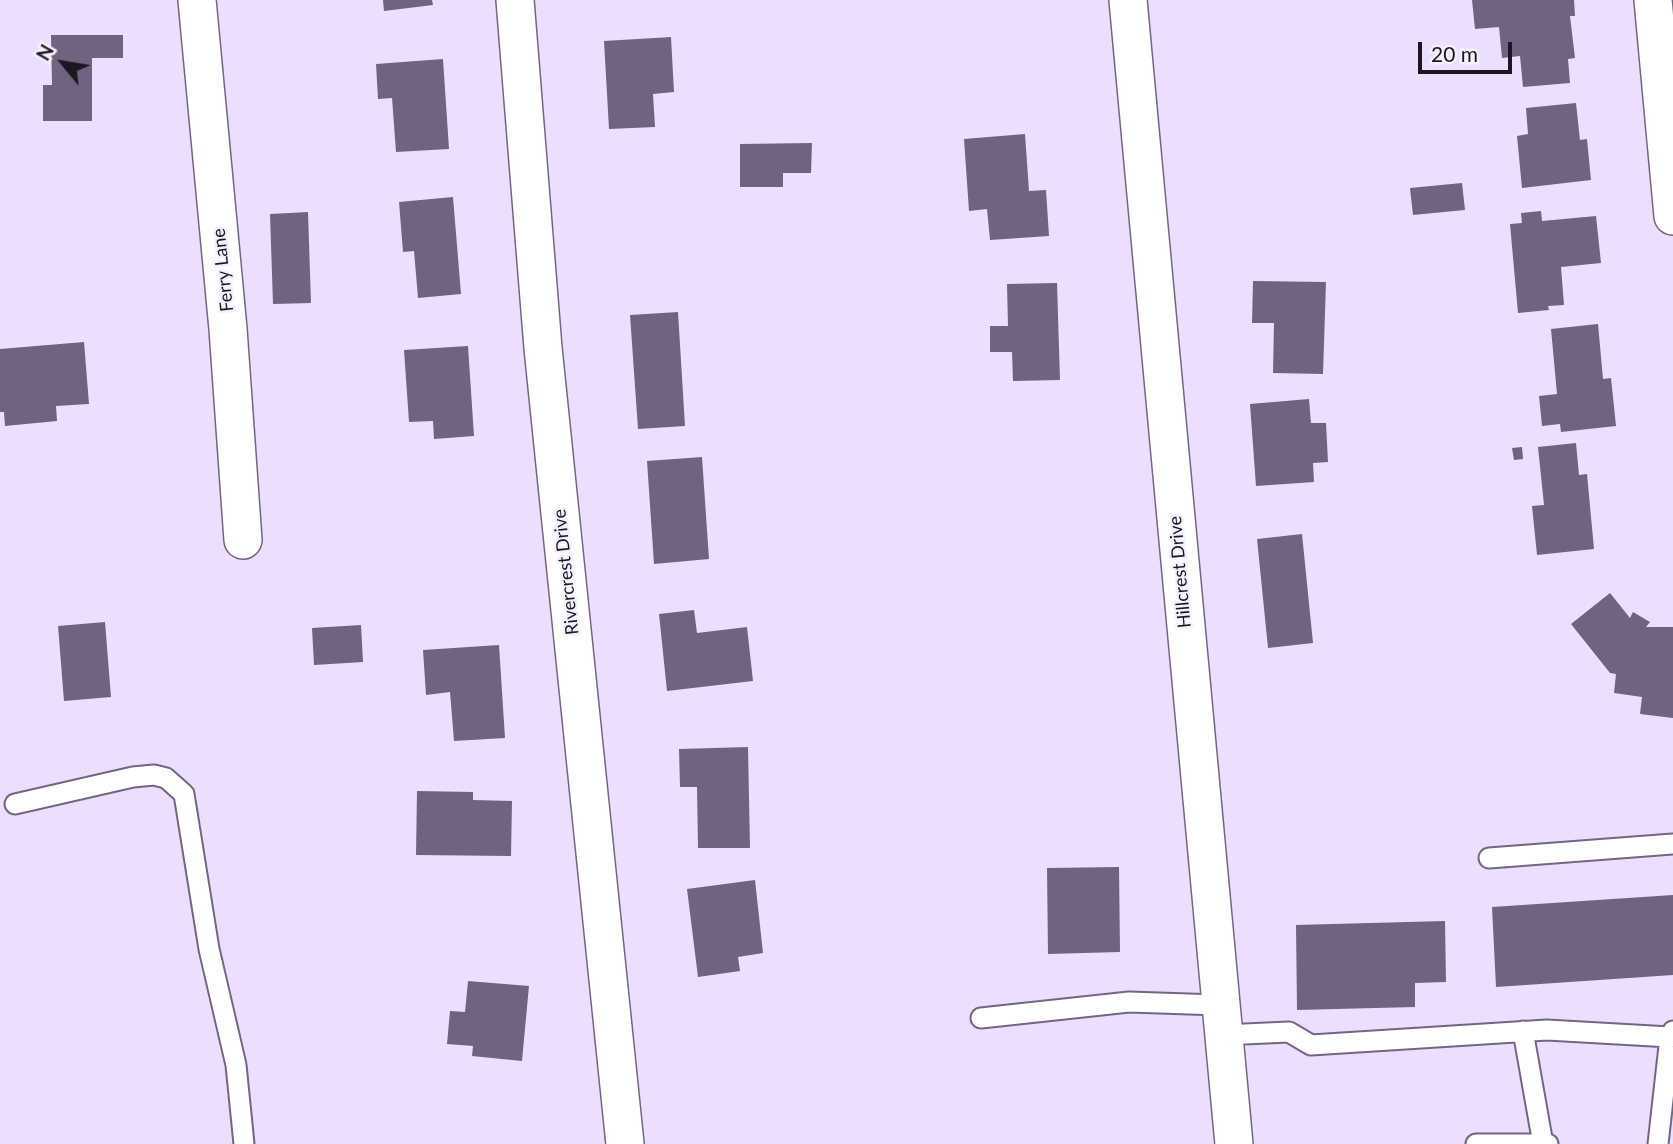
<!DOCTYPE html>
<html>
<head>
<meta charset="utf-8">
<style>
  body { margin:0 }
  #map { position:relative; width:1673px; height:1144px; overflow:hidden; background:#eddeff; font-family:Lato,sans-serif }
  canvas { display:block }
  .north { position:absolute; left:28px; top:28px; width:70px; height:70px; -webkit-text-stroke:5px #f5f0fd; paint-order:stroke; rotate:300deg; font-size:19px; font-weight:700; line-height:28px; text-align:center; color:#1b1621 }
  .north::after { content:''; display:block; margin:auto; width:24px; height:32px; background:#1b1621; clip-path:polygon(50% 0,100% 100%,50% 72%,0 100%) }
  .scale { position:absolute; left:1418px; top:42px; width:94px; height:32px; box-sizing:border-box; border:4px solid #1b1621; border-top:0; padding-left:9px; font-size:21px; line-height:24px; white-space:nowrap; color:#1b1621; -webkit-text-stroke:5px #f5f0fd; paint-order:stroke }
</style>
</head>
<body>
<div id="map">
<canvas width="1673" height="1144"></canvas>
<div class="north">N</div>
<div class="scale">20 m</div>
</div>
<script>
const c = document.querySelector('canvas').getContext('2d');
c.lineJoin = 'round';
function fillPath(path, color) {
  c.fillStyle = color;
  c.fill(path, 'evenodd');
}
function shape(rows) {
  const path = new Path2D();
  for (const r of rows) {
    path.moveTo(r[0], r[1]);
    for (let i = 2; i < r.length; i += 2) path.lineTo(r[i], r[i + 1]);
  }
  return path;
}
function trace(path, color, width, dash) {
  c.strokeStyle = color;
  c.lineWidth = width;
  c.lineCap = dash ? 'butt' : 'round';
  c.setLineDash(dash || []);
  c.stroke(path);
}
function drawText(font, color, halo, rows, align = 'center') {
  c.font = font + ' Lato,sans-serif';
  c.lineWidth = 5;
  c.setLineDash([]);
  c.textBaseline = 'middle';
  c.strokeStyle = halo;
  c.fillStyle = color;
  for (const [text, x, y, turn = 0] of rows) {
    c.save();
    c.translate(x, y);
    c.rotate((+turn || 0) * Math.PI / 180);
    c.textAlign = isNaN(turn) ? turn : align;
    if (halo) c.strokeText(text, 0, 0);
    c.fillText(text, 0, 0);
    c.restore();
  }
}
const building = shape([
  [383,0,432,0,433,5,384,11],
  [1472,0,1574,0,1575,16,1570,16,1575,58,1568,59,1570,83,1523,87,1520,56,1502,58,1499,27,1475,29],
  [51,35,123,35,123,58,92,58,92,121,43,121,43,85,52,85],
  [671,37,674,92,653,94,655,127,609,129,604,41],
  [443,59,449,149,396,152,392,98,378,99,376,64],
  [1576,103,1580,140,1587,139,1591,180,1522,188,1517,136,1528,134,1526,108],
  [1025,134,1029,191,1046,190,1049,236,990,240,987,209,969,211,964,139],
  [812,143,811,173,783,173,783,187,740,187,740,144],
  [1462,183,1465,210,1413,215,1410,188],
  [453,197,461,294,418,298,414,251,403,252,399,202],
  [1541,211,1542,221,1596,216,1601,263,1561,267,1564,305,1548,306,1549,310,1518,313,1510,224,1522,223,1521,213],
  [308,212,311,303,273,304,270,214],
  [1253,281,1326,282,1323,374,1273,373,1274,323,1252,323],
  [1057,283,1060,380,1013,381,1012,352,990,352,990,326,1008,326,1007,284],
  [678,312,685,426,638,429,630,315],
  [1598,324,1603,379,1611,378,1616,426,1561,432,1560,424,1542,426,1539,396,1557,394,1551,329],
  [84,342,89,404,56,406,57,421,5,426,4,412,0,412,0,349],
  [468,346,474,436,434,439,433,421,409,422,404,350],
  [1309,399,1311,423,1326,423,1328,462,1313,463,1314,482,1256,486,1250,404],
  [1576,443,1579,475,1587,474,1594,549,1537,555,1532,506,1544,505,1538,447],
  [1522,447,1523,459,1514,460,1512,448],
  [702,457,709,559,654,564,647,461],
  [1302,534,1313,643,1268,648,1257,539],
  [1610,593,1630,618,1633,612,1650,622,1646,627,1673,627,1673,718,1640,714,1642,697,1614,693,1616,674,1610,673,1571,624],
  [694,610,697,633,747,627,753,681,667,691,659,614],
  [105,622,111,697,64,701,58,626],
  [361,625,363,662,314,665,312,628],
  [499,645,505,738,454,741,450,692,426,695,423,650],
  [748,747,750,848,698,848,697,787,680,787,679,749],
  [417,791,473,792,473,800,512,801,511,856,416,855],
  [1119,867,1120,952,1048,954,1047,868],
  [755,880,763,953,738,957,740,971,698,977,687,889],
  [1673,895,1673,975,1496,987,1492,907],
  [1445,921,1446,982,1415,983,1415,1007,1297,1010,1296,925],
  [468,981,529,986,522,1061,472,1056,473,1046,447,1044,450,1011,465,1012]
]);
const service = shape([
  [15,804,133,777,154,775,166,778,184,794,209,949,236,1065,244,1144],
  [1489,858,1673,844],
  [981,1018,1129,1002,1219,1005],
  [1523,1031,1543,1144],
  [1222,1035,1289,1032,1311,1045,1547,1030,1670,1037],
  [1476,1144,1548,1144],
  [1658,1144,1670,1037,1673,1031]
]);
const minor = shape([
  [197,0,228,329,243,540],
  [515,0,543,348,625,1144],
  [1128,0,1234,1144],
  [1653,0,1673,216]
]);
const streetNames = [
  ["Ferry Lane",223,270,-96],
  ["Rivercrest Drive",566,572,-96],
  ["Hillcrest Drive",1180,572,-95]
];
fillPath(building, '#70637f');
trace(service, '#736683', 23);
trace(minor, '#736683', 40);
trace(service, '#fff', 19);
trace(minor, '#fff', 37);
drawText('18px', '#1b1621', '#f5f0fd', streetNames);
</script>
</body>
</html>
